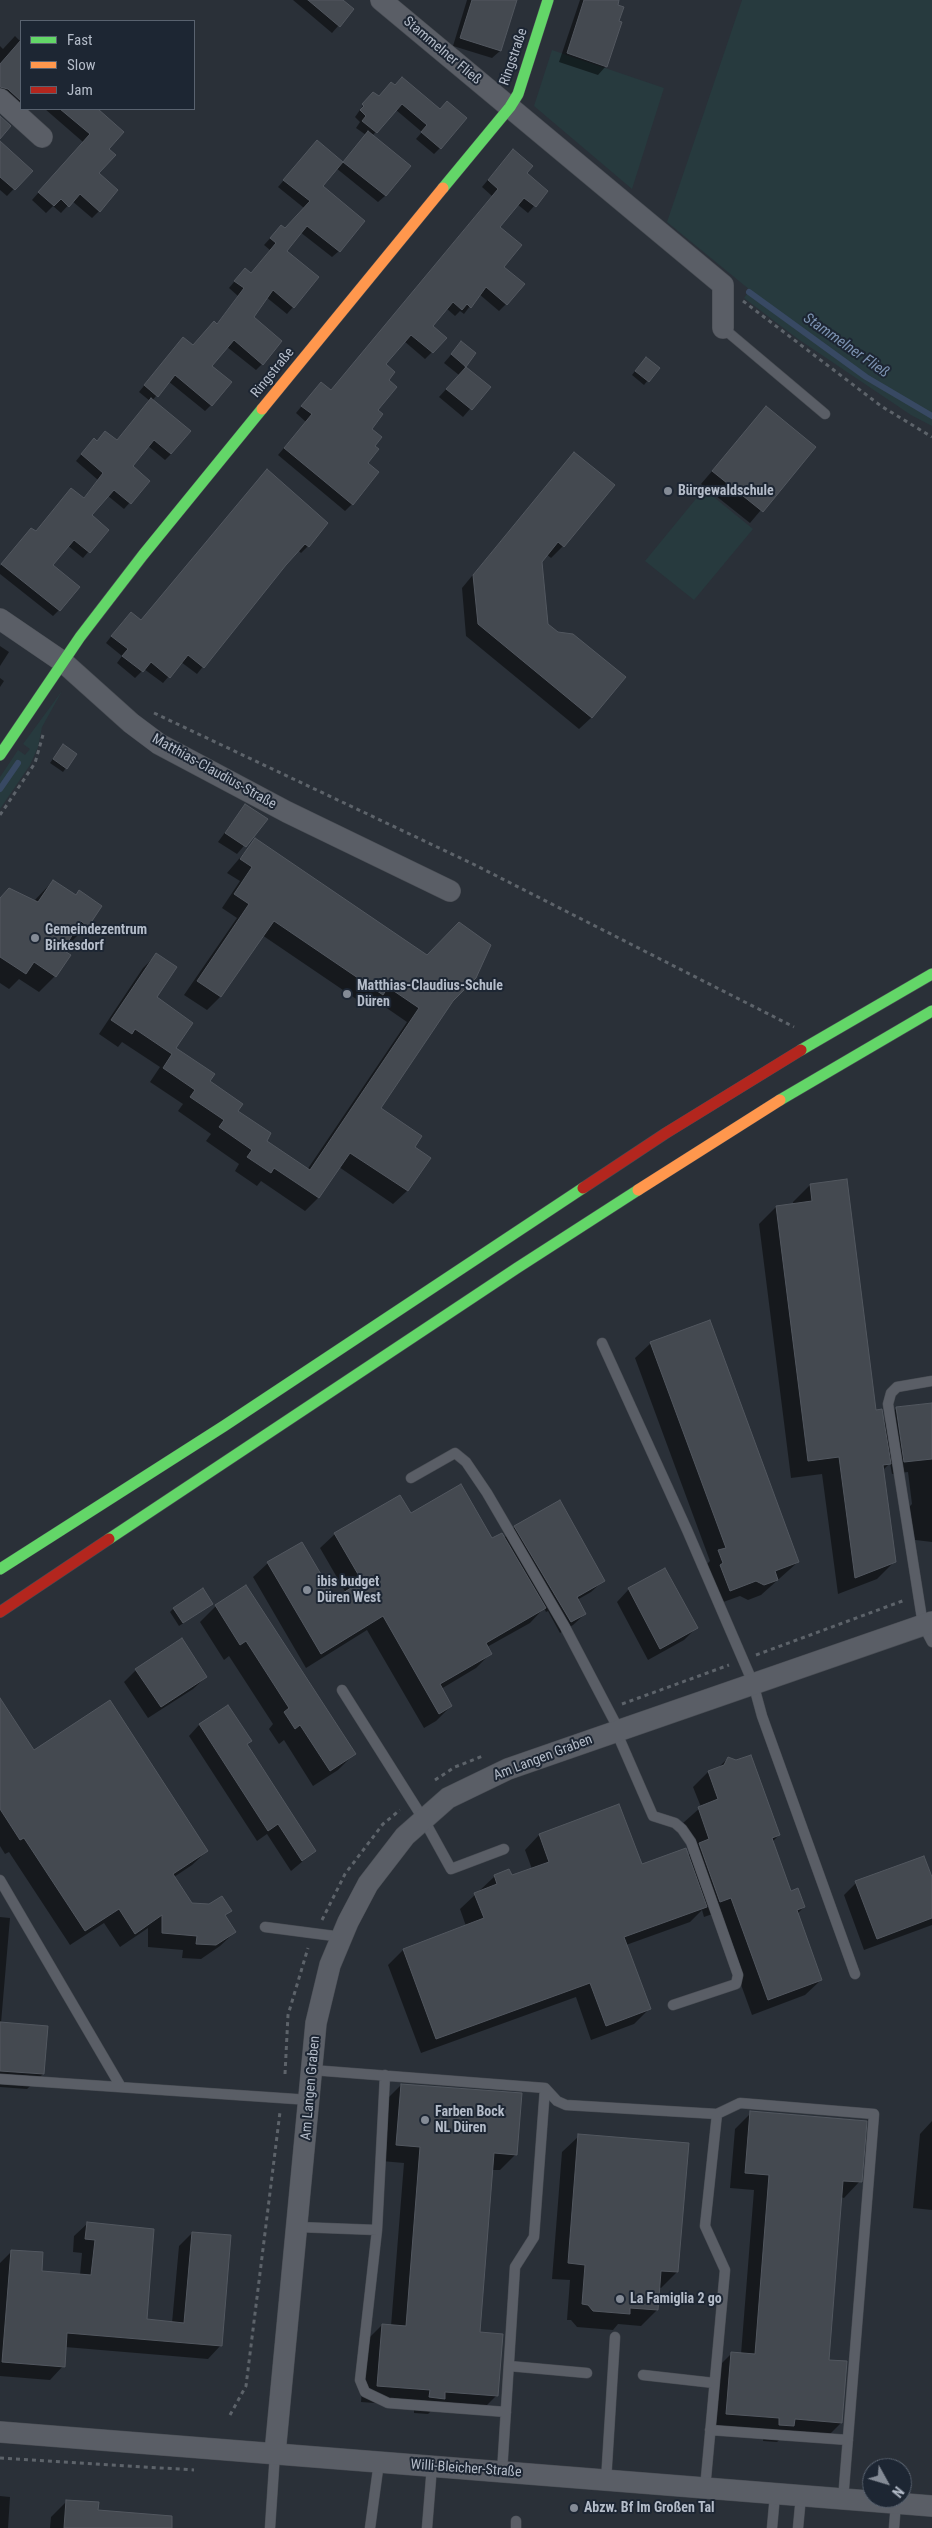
<!DOCTYPE html>
<html>
<head>
<meta charset="utf-8">
<style>
  body { margin:0 }
  #map { position:relative; width:932px; height:2528px; overflow:hidden; background:#2a3038; font-family:"Roboto Condensed",sans-serif }
  canvas { display:block }
  .legend { position:absolute; left:20px; top:20px; width:175px; height:90px; box-sizing:border-box; background:#1d2633; border:1px solid #59626f; margin:0; padding:6px 9px; list-style:none; font-size:15px; color:#b4bcc9 }
  .legend li { display:flex; align-items:center; gap:10px; height:25px }
  .legend b { width:25px; border:1px solid #59626f }
  .north { position:absolute; left:862px; top:2458px; width:50px; height:50px; box-sizing:border-box; background:#1d2633; border:1px solid #59626f; border-radius:50%; rotate:129deg; font-size:14px; font-weight:700; line-height:20px; text-align:center; color:#b4bcc9 }
  .north::after { content:''; display:block; margin:auto; width:18px; height:22px; background:#848b96; clip-path:polygon(50% 0,100% 100%,50% 72%,0 100%) }
</style>
</head>
<body>
<div id="map">
<canvas width="932" height="2528"></canvas>
<ul class="legend">
<li><b style="height:6px;background:#63d668"></b>Fast</li>
<li><b style="height:6px;background:#ff974d"></b>Slow</li>
<li><b style="height:6px;background:#b3261e"></b>Jam</li>
</ul>
<div class="north">N</div>
</div>
<script>
const c = document.querySelector('canvas').getContext('2d');
c.lineJoin = 'round';
function fillPath(path, color) {
  c.fillStyle = color;
  c.fill(path, 'evenodd');
}
function shape(rows) {
  const path = new Path2D();
  for (const r of rows) {
    path.moveTo(r[0], r[1]);
    for (let i = 2; i < r.length; i += 2) path.lineTo(r[i], r[i + 1]);
  }
  return path;
}
function trace(path, color, width, dash) {
  c.strokeStyle = color;
  c.lineWidth = width;
  c.lineCap = dash ? 'butt' : 'round';
  c.setLineDash(dash || []);
  c.stroke(path);
}
function drawText(font, color, halo, rows, align = 'center') {
  c.font = font + ' "Roboto Condensed",sans-serif';
  c.lineWidth = 4;
  c.setLineDash([]);
  c.textBaseline = 'middle';
  c.strokeStyle = halo;
  c.fillStyle = color;
  for (const [text, x, y, turn = 0] of rows) {
    c.save();
    c.translate(x, y);
    c.rotate((+turn || 0) * Math.PI / 180);
    c.textAlign = isNaN(turn) ? turn : align;
    if (halo) c.strokeText(text, 0, 0);
    c.fillText(text, 0, 0);
    c.restore();
  }
}
const green = shape([
  [742,0,932,0,932,426,911,415,798,339,744,298,750,290,667,222],
  [552,50,664,88,632,189,534,106],
  [704,489,753,529,694,600,645,561],
  [62,691,42,727,38,747,30,765,0,809,0,777,18,750,25,755,30,749,23,744]
]);
const shadow = shape([
  [293,0,341,0,352,10,332,33],
  [467,0,516,0,500,51,492,58,453,46],
  [580,0,618,0,606,66,598,75,559,62],
  [15,36,21,42,21,109,0,97,0,46,3,49],
  [402,79,440,148,434,154,416,139,422,132,396,110,372,136,409,166,385,196,378,202,336,168,321,186,339,251,332,257,300,232,285,251,293,307,287,314,266,297,252,318,262,364,256,370,227,347,211,366,211,405,205,411,168,381,152,401,171,454,165,460,148,446,131,466,149,481,124,509,108,496,90,516,107,530,83,558,67,545,51,565,59,610,53,616,0,574,0,566,31,529,35,532,83,499,98,480,76,461,88,446,96,442,116,441,150,401,139,392,177,345,193,346,216,325,238,296,229,288,239,276,251,274,270,250,264,245,275,233,285,229,304,208,278,187,317,142,343,163,366,135,356,128,360,122,355,117,367,100,378,98],
  [45,109,98,109,122,133,108,149,97,174,99,211,92,218,72,201,61,213,53,206,46,213,32,200,83,142],
  [0,143,31,171,7,196,0,190],
  [506,158,547,191,528,213,517,204,499,227,506,304,499,311,479,294,464,314,460,311,455,316,446,308,431,327,432,352,425,359,404,341,384,364,387,380,370,429,373,446,352,504,345,511,278,455,306,422,296,413,314,391,330,392,492,196,482,187],
  [461,343,475,354,464,367,489,387,463,417,439,397,459,375,444,363],
  [642,362,658,368,644,385,632,375],
  [766,408,814,447,750,523,701,484],
  [574,453,563,546,551,558,546,554,540,561,547,624,592,717,579,729,466,636,462,588],
  [261,477,308,546,301,553,298,550,285,564,197,674,181,662,163,683,144,669,135,678,117,663,122,656,106,643,124,620,141,622],
  [0,646,9,652,0,666],
  [0,678,4,681,0,687],
  [60,749,66,768,63,772,50,763],
  [245,805,266,820,237,854,218,842],
  [255,840,452,1000,379,1109,413,1148,429,1158,407,1191,393,1204,339,1167,318,1198,305,1211,261,1181,257,1186,235,1171,239,1164,206,1141,211,1134,178,1111,183,1104,150,1082,160,1067,122,1042,118,1047,99,1034,143,968,157,954,155,998,175,1048,265,1141,307,1170,407,1022,375,1000,368,1007,262,935,220,997,207,1010,184,995,237,918,222,908,240,881,227,873],
  [53,881,75,896,79,892,87,926,71,942,68,939,61,950,55,976,39,992,19,979,9,989,0,983,0,899,34,901],
  [810,1185,875,1411,883,1422,896,1409,932,1404,932,1542,907,1539,906,1510,912,1504,908,1472,892,1474,890,1463,883,1470,894,1562,877,1579,838,1594,822,1474,791,1478,759,1224,776,1207,793,1205,793,1202],
  [651,1343,798,1562,761,1595,748,1600,740,1596,715,1605,704,1567,710,1561,635,1358],
  [411,1515,492,1540,504,1538,515,1527,603,1581,591,1592,577,1600,585,1614,573,1625,560,1633,548,1611,546,1612,544,1608,530,1623,487,1647,491,1653,476,1668,441,1689,451,1706,436,1721,424,1728,367,1630,306,1668,253,1577,268,1563,334,1599,346,1593,320,1548,335,1534],
  [245,1587,354,1754,338,1770,313,1786,284,1740,279,1744,269,1729,273,1724,229,1656,224,1660,200,1622,216,1606],
  [629,1589,696,1628,684,1640,648,1660,617,1602],
  [208,1607,179,1626,170,1612,174,1608],
  [136,1670,206,1677,193,1689,148,1718,124,1682],
  [228,1707,250,1741,247,1745,315,1851,291,1871,267,1834,257,1841,189,1736,199,1725],
  [0,1709,33,1751,207,1851,192,1865,174,1877,192,1904,230,1911,224,1916,235,1932,220,1946,201,1959,182,1958,183,1950,148,1947,148,1928,120,1947,104,1923,70,1945,9,1852,5,1854,0,1846],
  [728,1758,779,1835,772,1842,790,1892,804,1907,797,1914,821,1980,805,1995,752,2015,715,1913,704,1917,702,1910,690,1922,626,1945,649,2009,634,2024,591,2040,576,1997,421,2053,388,1965,403,1950,466,1926,460,1909,495,1876,511,1877,532,1869,525,1850,539,1835,641,1866,687,1856,693,1851,683,1823,701,1807,693,1787,708,1772,718,1768],
  [932,1881,932,1925,864,1950,844,1895,856,1883],
  [0,1917,10,1918,1,2023,43,2074,27,2089,0,2087],
  [401,2085,516,2154,500,2170,492,2170,478,2333,497,2395,481,2411,434,2408,428,2414,414,2413,414,2406,361,2402,366,2341,382,2325,391,2326,404,2163,381,2161,385,2101],
  [751,2113,860,2181,844,2198,841,2197,828,2361,841,2423,825,2439,784,2435,777,2442,763,2441,764,2434,711,2430,716,2369,732,2353,741,2354,754,2190,730,2188,735,2129],
  [932,2121,932,2210,913,2208,920,2134],
  [579,2136,677,2272,661,2288,659,2287,657,2310,641,2326,618,2324,613,2330,577,2327,571,2320,567,2320,570,2280,552,2279,562,2152],
  [88,2223,145,2321,172,2323,179,2246,192,2233,221,2345,208,2359,65,2347,63,2366,50,2380,0,2376,0,2263,12,2251,40,2272,80,2275,82,2253,73,2252,74,2236],
  [0,2496,10,2497,8,2528,0,2528],
  [67,2501,96,2511,141,2528,50,2528,51,2517]
]);
const stream = shape([
  [749,292,866,377,932,416],
  [0,789,18,763]
]);
const building = shape([
  [308,0,343,0,354,9,340,27,308,0],
  [472,0,517,0,501,51,460,38,472,0],
  [584,0,619,0,618,5,624,7,619,21,622,22,607,67,567,53,584,0],
  [21,40,21,101,8,89,0,87,0,64,21,40],
  [402,77,440,109,447,101,467,118,441,149,421,132,427,125,402,104,377,133,362,121,366,116,360,110,364,106,362,104,373,92,379,96,391,82,395,85,402,77],
  [60,109,98,109,124,132,109,149,116,155,99,173,118,190,100,212,80,194,69,207,61,199,54,206,38,192,90,134,60,109],
  [0,116,11,126,0,139,0,116],
  [368,131,411,166,386,196,343,162,323,186,365,221,340,252,307,226,287,251,319,277,294,308,273,290,254,317,282,341,263,365,234,340,212,366,232,382,212,406,175,375,158,397,144,385,183,337,193,345,214,321,217,324,244,288,234,281,245,268,251,273,276,243,270,238,281,225,285,228,310,201,283,180,317,140,343,162,368,131],
  [0,141,33,171,15,190,0,177,0,141],
  [513,149,533,166,527,173,548,191,536,207,524,198,500,227,522,245,504,267,525,284,507,305,486,287,471,308,467,304,462,310,453,302,433,326,447,338,433,353,411,335,386,364,395,372,389,380,397,387,378,410,383,414,372,429,382,437,375,446,379,449,368,463,379,472,353,505,284,448,312,414,301,406,321,382,331,390,498,189,488,180,513,149],
  [461,341,476,353,466,367,451,354,461,341],
  [646,357,660,368,649,382,635,371,646,357],
  [466,367,491,387,472,410,446,389,466,367],
  [151,398,191,431,171,454,154,440,133,466,150,481,131,504,114,490,92,515,109,530,90,553,74,540,53,565,80,587,60,611,1,564,31,528,36,531,71,488,84,498,103,473,81,454,94,438,97,441,105,431,117,440,151,398],
  [766,406,816,447,763,512,712,471,766,406],
  [574,452,615,485,564,547,558,542,542,562,548,624,558,632,573,634,626,677,592,718,478,624,473,575,574,452],
  [267,469,328,523,309,547,305,544,286,565,204,668,188,655,170,678,151,662,143,672,122,656,128,649,111,636,131,612,141,620,267,469],
  [63,744,77,754,67,769,53,759,63,744],
  [245,804,268,819,246,847,225,833,245,804],
  [255,838,427,955,459,922,491,945,476,978,453,1001,381,1108,422,1136,415,1147,431,1158,408,1191,350,1153,319,1198,274,1168,271,1173,247,1157,252,1150,219,1127,224,1120,190,1097,195,1090,163,1068,172,1054,135,1029,132,1034,111,1020,156,953,177,967,157,997,193,1023,176,1048,215,1074,210,1081,243,1104,238,1111,271,1133,267,1141,310,1170,419,1008,388,987,383,995,274,921,221,997,197,981,249,904,234,894,252,867,240,859,255,838],
  [53,880,76,895,79,890,102,906,88,927,81,921,63,950,71,955,56,977,34,962,26,974,0,957,0,898,9,888,38,902,53,880],
  [847,1179,876,1410,882,1409,891,1464,883,1465,896,1562,855,1578,839,1457,808,1461,776,1206,812,1201,810,1184,847,1179],
  [710,1320,799,1562,775,1571,778,1580,764,1585,756,1581,730,1591,720,1565,723,1563,718,1550,726,1548,650,1342,710,1320],
  [932,1403,932,1459,904,1462,896,1407,932,1403],
  [461,1484,492,1538,502,1533,546,1608,486,1643,492,1654,440,1684,452,1706,439,1714,383,1616,321,1654,267,1562,302,1542,335,1598,362,1581,334,1533,400,1495,411,1513,461,1484],
  [560,1500,605,1581,577,1597,586,1614,571,1622,514,1526,560,1500],
  [665,1568,698,1628,660,1649,628,1588,665,1568],
  [246,1585,356,1754,330,1771,300,1725,295,1729,284,1712,289,1708,246,1641,240,1645,215,1605,246,1585],
  [203,1588,213,1604,183,1623,173,1608,203,1588],
  [182,1638,207,1677,161,1707,135,1669,182,1638],
  [0,1698,34,1750,110,1700,208,1851,173,1874,192,1903,209,1904,222,1896,232,1911,225,1915,236,1932,216,1945,196,1944,197,1936,162,1933,162,1915,135,1934,119,1909,85,1931,24,1838,20,1840,0,1809,0,1698],
  [228,1705,252,1741,247,1744,316,1851,302,1861,278,1824,268,1831,199,1724,228,1705],
  [751,1755,780,1835,772,1838,791,1891,798,1888,805,1907,797,1910,822,1980,768,2000,731,1898,720,1902,699,1843,709,1839,698,1807,718,1799,708,1771,724,1765,728,1757,736,1760,751,1755],
  [619,1804,642,1864,686,1848,707,1907,624,1937,651,2009,606,2026,590,1983,436,2039,403,1949,484,1918,474,1893,497,1884,494,1875,509,1869,512,1875,549,1862,539,1834,619,1804],
  [924,1856,932,1877,932,1918,877,1939,855,1881,924,1856],
  [0,2022,48,2026,44,2074,0,2071,0,2022],
  [401,2084,522,2093,517,2155,494,2153,480,2332,503,2334,498,2396,445,2392,445,2399,429,2397,430,2390,377,2386,382,2324,406,2326,420,2147,396,2145,401,2084],
  [750,2111,867,2121,862,2182,843,2181,829,2360,847,2361,842,2423,795,2419,794,2426,779,2425,779,2418,726,2414,731,2352,755,2354,769,2175,745,2173,750,2111],
  [578,2134,689,2143,678,2272,661,2271,658,2310,630,2308,630,2314,593,2311,588,2305,582,2304,585,2265,568,2263,578,2134],
  [87,2222,154,2229,147,2319,184,2323,192,2232,231,2235,222,2346,67,2333,65,2367,2,2362,11,2250,43,2252,42,2271,91,2275,95,2240,85,2239,87,2222],
  [66,2500,99,2502,98,2510,172,2516,172,2528,64,2528,66,2500]
]);
const path = shape([
  [743,301,881,406,932,437],
  [154,713,473,864,794,1027],
  [0,815,35,763,43,735],
  [756,1655,905,1600],
  [622,1704,729,1665],
  [435,1780,455,1767,483,1756],
  [322,1920,345,1874,383,1824,400,1810],
  [285,2074,288,2015,308,1948],
  [230,2415,246,2386,280,2112],
  [0,2458,194,2470]
]);
const lane = shape([
  [723,328,825,414],
  [602,1343,687,1530,753,1683,762,1716,855,1974],
  [932,1381,897,1387,891,1393,888,1404,923,1625,932,1642],
  [411,1478,455,1453,466,1462,487,1493,565,1627,619,1730],
  [342,1690,424,1820,451,1869,504,1849],
  [616,1731,653,1816,675,1823,682,1829,691,1842,738,1975,736,1984,673,2005],
  [0,1880,121,2087],
  [265,1927,342,1937],
  [312,2070,545,2088,557,2101,566,2105,717,2114,740,2103,874,2114,843,2500],
  [385,2075,377,2230,360,2380,365,2392,388,2403,506,2412],
  [0,2079,310,2100],
  [298,2227,377,2230],
  [509,2366,587,2373],
  [643,2375,714,2383],
  [710,2430,848,2440],
  [502,2472,515,2267,534,2237,545,2088],
  [606,2481,615,2337],
  [705,2489,725,2270,705,2226,717,2114],
  [270,2528,275,2453],
  [370,2528,379,2462],
  [427,2528,432,2466],
  [516,2528,516,2521],
  [772,2528,775,2495],
  [798,2528,801,2496],
  [894,2528,896,2503]
]);
const street = shape([
  [381,0,723,285,723,328],
  [0,99,42,137],
  [0,619,63,662,131,723,159,744,287,812,450,891],
  [0,2432,932,2506],
  [275,2453,316,2023,330,1965,348,1922,368,1884,405,1836,448,1798,508,1769,932,1622]
]);
const fast = shape([
  [443,188,510,107,518,94,548,0],
  [0,755,80,637,143,555,262,409],
  [801,1050,932,974],
  [780,1100,932,1011],
  [109,1539,517,1268,638,1190],
  [0,1569,224,1426,583,1188]
]);
const slow = shape([
  [262,409,443,188],
  [638,1190,780,1100]
]);
const jam = shape([
  [583,1188,666,1133,801,1050],
  [0,1612,109,1539]
]);
const markers = [
  [668,491,5,"#848b96"],
  [35,938,5,"#848b96"],
  [347,994,5,"#848b96"],
  [307,1590,5,"#848b96"],
  [425,2120,5,"#848b96"],
  [620,2299,5,"#848b96"],
  [574,2508,5,"#848b96"]
];
const streetNames = [
  ["Stammelner Fließ",442,51,40],
  ["Ringstraße",514,57,-71],
  ["Ringstraße",273,373,-51],
  ["Matthias-Claudius-Straße",214,772,29],
  ["Am Langen Graben",543,1758,-21],
  ["Am Langen Graben",311,2088,-85],
  ["Willi-Bleicher-Straße",466,2469,4]
];
const poiNames = [
  ["Bürgewaldschule",678,491],
  ["Gemeindezentrum",45,930],
  ["Birkesdorf",45,946],
  ["Matthias-Claudius-Schule",357,986],
  ["Düren",357,1002],
  ["ibis budget",317,1582],
  ["Düren West",317,1598],
  ["Farben Bock",435,2112],
  ["NL Düren",435,2128],
  ["La Famiglia 2 go",630,2299],
  ["Abzw. Bf Im Großen Tal",584,2508]
];
const waterNames = [
  ["Stammelner Fließ",846,346,35]
];
fillPath(green, '#273a3e');
fillPath(shadow, '#0007');
trace(stream, '#384963', 6);
fillPath(building, '#444950');
trace(building, '#52575f', 1);
trace(lane, '#484c53', 11);
trace(street, '#484c53', 22);
trace(fast, '#484c53', 12);
trace(slow, '#484c53', 12);
trace(jam, '#484c53', 12);
trace(path, '#5d636a', 3, [4, 4]);
trace(lane, '#5a5e66', 10);
trace(street, '#5a5e66', 21);
trace(fast, '#63d668', 11);
trace(slow, '#ff974d', 11);
trace(jam, '#b3261e', 11);
for (const [x, y, r, color] of markers) {
  const dot = new Path2D();
  dot.arc(x, y, r, 0, 2 * Math.PI);
  c.fillStyle = color;
  c.fill(dot);
  trace(dot, '#1d2633', 2);
}
drawText('14px', '#b4bcc9', '#1d2633', streetNames);
drawText('bold 14px', '#b4bcc9', '#1d2633', poiNames, 'left');
drawText('italic 15px', '#7c92b1', '#1d2633', waterNames);
</script>
</body>
</html>
